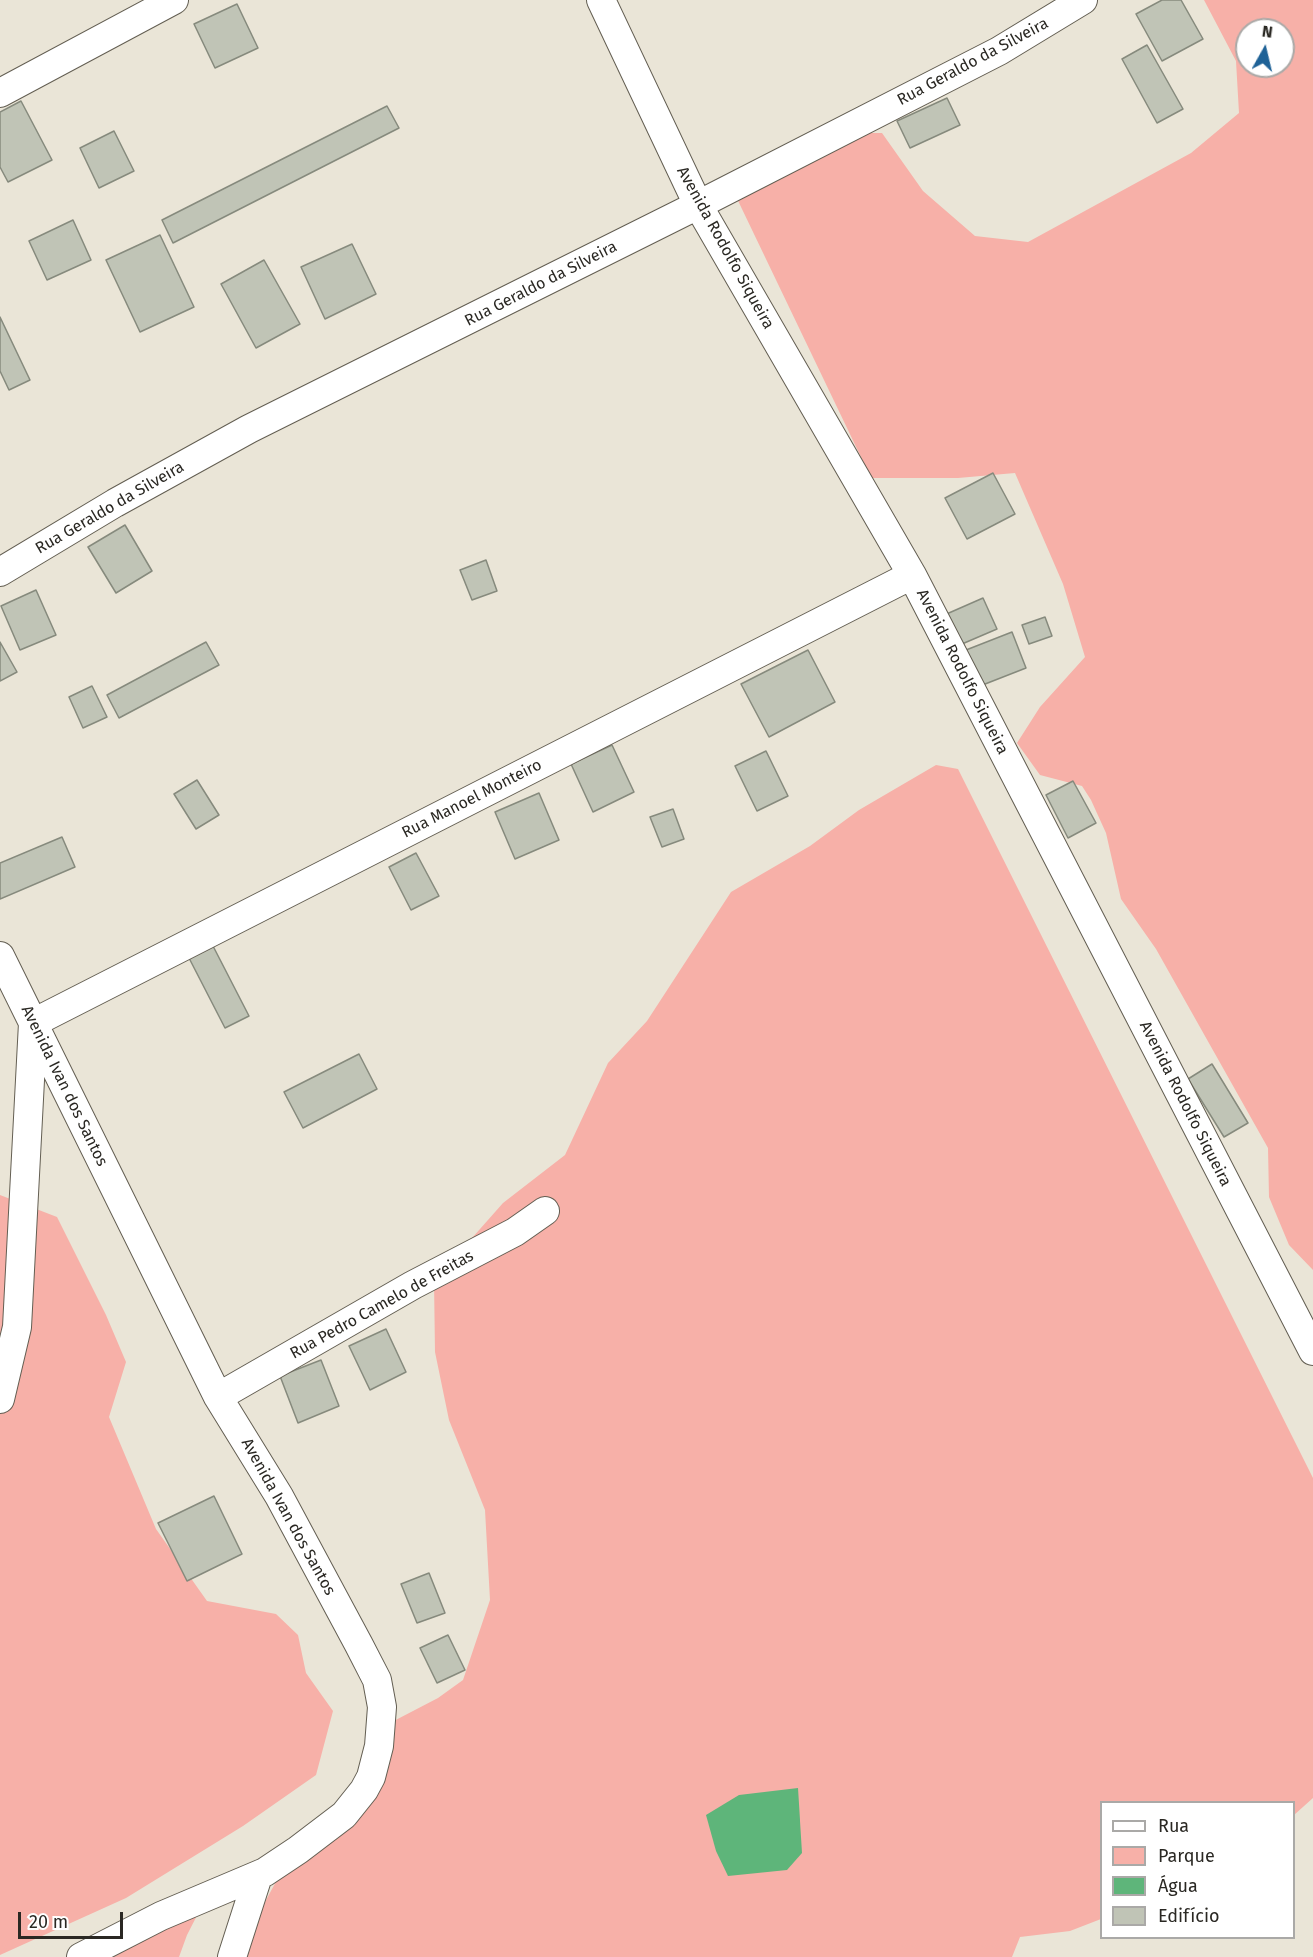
<!DOCTYPE html>
<html>
<head>
<meta charset="utf-8">
<style>
  body { margin:0 }
  #map { position:relative; width:1313px; height:1957px; overflow:hidden; background:#eae5d7; font-family:"Fira Sans",sans-serif }
  canvas { display:block }
  .legend { position:absolute; left:1100px; top:1801px; width:195px; height:138px; box-sizing:border-box; background:#fff; border:2px solid #aaa9a7; margin:0; padding:8px 10px; list-style:none; font-size:18px; color:#2a2823 }
  .legend li { display:flex; align-items:center; gap:12px; height:30px }
  .legend b { width:30px; border:2px solid #aaa9a7 }
  .north { position:absolute; left:1235px; top:18px; width:60px; height:60px; box-sizing:border-box; background:#fff; border:2px solid #aaa9a7; border-radius:50%; rotate:8deg; font-size:16px; font-weight:700; line-height:24px; text-align:center; color:#2a2823 }
  .north::after { content:''; display:block; margin:auto; width:21px; height:27px; background:#1f6297; clip-path:polygon(50% 0,100% 100%,50% 72%,0 100%) }
  .scale { position:absolute; left:18px; top:1912px; width:105px; height:27px; box-sizing:border-box; border:3px solid #2a2823; border-top:0; padding-left:8px; font-size:18px; line-height:21px; white-space:nowrap; color:#2a2823; -webkit-text-stroke:4px #fff; paint-order:stroke }
</style>
</head>
<body>
<div id="map">
<canvas width="1313" height="1957"></canvas>
<ul class="legend">
<li><b style="height:8px;background:#fff"></b>Rua</li>
<li><b style="height:16px;background:#f7b0a8"></b>Parque</li>
<li><b style="height:16px;background:#5eb57a"></b>Água</li>
<li><b style="height:16px;background:#c0c4b6"></b>Edifício</li>
</ul>
<div class="north">N</div>
<div class="scale">20 m</div>
</div>
<script>
const c = document.querySelector('canvas').getContext('2d');
c.lineJoin = 'round';
function fillPath(path, color) {
  c.fillStyle = color;
  c.fill(path, 'evenodd');
}
function shape(rows) {
  const path = new Path2D();
  for (const r of rows) {
    path.moveTo(r[0], r[1]);
    for (let i = 2; i < r.length; i += 2) path.lineTo(r[i], r[i + 1]);
  }
  return path;
}
function trace(path, color, width, dash) {
  c.strokeStyle = color;
  c.lineWidth = width;
  c.lineCap = dash ? 'butt' : 'round';
  c.setLineDash(dash || []);
  c.stroke(path);
}
function drawText(font, color, halo, rows, align = 'center') {
  c.font = font + ' "Fira Sans",sans-serif';
  c.lineWidth = 4.5;
  c.setLineDash([]);
  c.textBaseline = 'middle';
  c.strokeStyle = halo;
  c.fillStyle = color;
  for (const [text, x, y, turn = 0] of rows) {
    c.save();
    c.translate(x, y);
    c.rotate((+turn || 0) * Math.PI / 180);
    c.textAlign = isNaN(turn) ? turn : align;
    if (halo) c.strokeText(text, 0, 0);
    c.fillText(text, 0, 0);
    c.restore();
  }
}
const green = shape([
  [1204,0,1313,0,1313,1270,1289,1245,1269,1197,1268,1148,1156,949,1121,899,1106,833,1091,800,1082,786,1040,775,1017,743,1040,707,1085,657,1063,584,1015,473,958,478,871,478,730,184,836,133,882,133,923,191,975,236,1028,242,1191,153,1239,113,1236,61],
  [1247,30,1283,30,1283,66,1247,66],
  [936,765,958,769,1313,1478,1313,1798,1294,1815,1294,1802,1102,1802,1101,1919,1070,1931,1020,1937,1012,1957,235,1957,284,1867,343,1804,388,1724,438,1698,463,1680,490,1600,485,1510,449,1420,435,1352,434,1281,503,1203,565,1155,608,1063,647,1021,731,892,810,846,859,810],
  [0,1195,57,1217,106,1315,126,1362,109,1417,156,1529,207,1601,276,1614,298,1635,306,1673,333,1711,316,1775,243,1826,126,1898,0,1955],
  [208,1894,187,1935,179,1957,90,1957]
]);
const water = shape([
  [798,1788,802,1853,787,1870,728,1876,716,1851,706,1815,739,1795]
]);
const building = shape([
  [1162,0,1181,0,1203,39,1162,61,1136,14,1162,0],
  [237,4,258,48,215,68,194,24,237,4],
  [1147,45,1183,109,1157,123,1122,59,1147,45],
  [947,98,960,125,910,148,897,121,947,98],
  [21,101,52,160,8,182,0,167,0,112,21,101],
  [387,106,399,128,173,243,162,220,387,106],
  [114,131,134,171,99,188,80,148,114,131],
  [73,220,91,260,47,280,29,241,73,220],
  [160,235,194,307,140,332,106,260,160,235],
  [352,244,376,294,325,319,301,267,352,244],
  [264,260,300,324,256,348,221,284,264,260],
  [0,317,30,380,9,390,0,371,0,317],
  [993,473,1015,514,967,539,945,498,993,473],
  [125,525,152,571,116,593,88,547,125,525],
  [486,560,497,591,472,600,460,570,486,560],
  [36,590,56,635,20,650,1,606,36,590],
  [983,598,997,629,955,647,942,616,983,598],
  [1045,617,1052,636,1029,644,1022,625,1045,617],
  [1012,632,1026,668,980,686,966,650,1012,632],
  [0,642,17,672,0,681,0,642],
  [206,642,219,665,119,718,107,695,206,642],
  [808,650,835,702,769,737,741,684,808,650],
  [92,686,107,717,83,728,69,697,92,686],
  [612,745,634,792,593,812,571,764,612,745],
  [766,751,788,796,757,811,735,766,766,751],
  [197,780,219,815,196,829,174,794,197,780],
  [1073,781,1096,823,1068,838,1046,795,1073,781],
  [539,793,559,840,515,859,495,812,539,793],
  [673,809,684,839,662,847,650,817,673,809],
  [62,837,75,867,0,899,0,863,62,837],
  [416,853,439,896,411,910,389,867,416,853],
  [213,946,249,1016,225,1028,189,958,213,946],
  [359,1054,377,1089,303,1128,284,1092,359,1054],
  [1212,1064,1248,1123,1224,1137,1188,1079,1212,1064],
  [386,1329,406,1372,370,1390,349,1346,386,1329],
  [321,1360,339,1406,298,1423,280,1376,321,1360],
  [214,1496,242,1554,187,1581,158,1523,214,1496],
  [429,1573,445,1613,417,1623,401,1584,429,1573],
  [448,1635,465,1670,437,1683,420,1648,448,1635]
]);
const minor = shape([
  [601,0,698,205,912,575,1313,1351],
  [0,93,174,0],
  [0,572,115,503,249,429,698,205,999,51,1083,0],
  [0,956,218,1397,279,1496,359,1645,377,1680,382,1707,379,1746,371,1777,364,1790,344,1815,298,1850,265,1872,161,1916,81,1957],
  [218,1397,413,1285,515,1232,545,1211],
  [0,1399,17,1327,33,1023,912,575],
  [232,1957,258,1876]
]);
const streetNames = [
  ["Rua Geraldo da Silveira",973,62,-28],
  ["Avenida Rodolfo Siqueira",725,248,61],
  ["Rua Geraldo da Silveira",541,284,-27],
  ["Rua Geraldo da Silveira",110,508,-30],
  ["Avenida Rodolfo Siqueira",962,672,63],
  ["Rua Manoel Monteiro",472,799,-27],
  ["Avenida Ivan dos Santos",64,1086,64],
  ["Avenida Rodolfo Siqueira",1185,1104,63],
  ["Rua Pedro Camelo de Freitas",382,1305,-29],
  ["Avenida Ivan dos Santos",288,1517,61]
];
fillPath(green, '#f7b0a8');
fillPath(water, '#5eb57a');
fillPath(building, '#c0c4b6');
trace(building, '#868a7d', 1.5);
trace(minor, '#635e52', 30);
trace(minor, '#fff', 28);
drawText('16px', '#2a2823', '#fff', streetNames);
</script>
</body>
</html>
